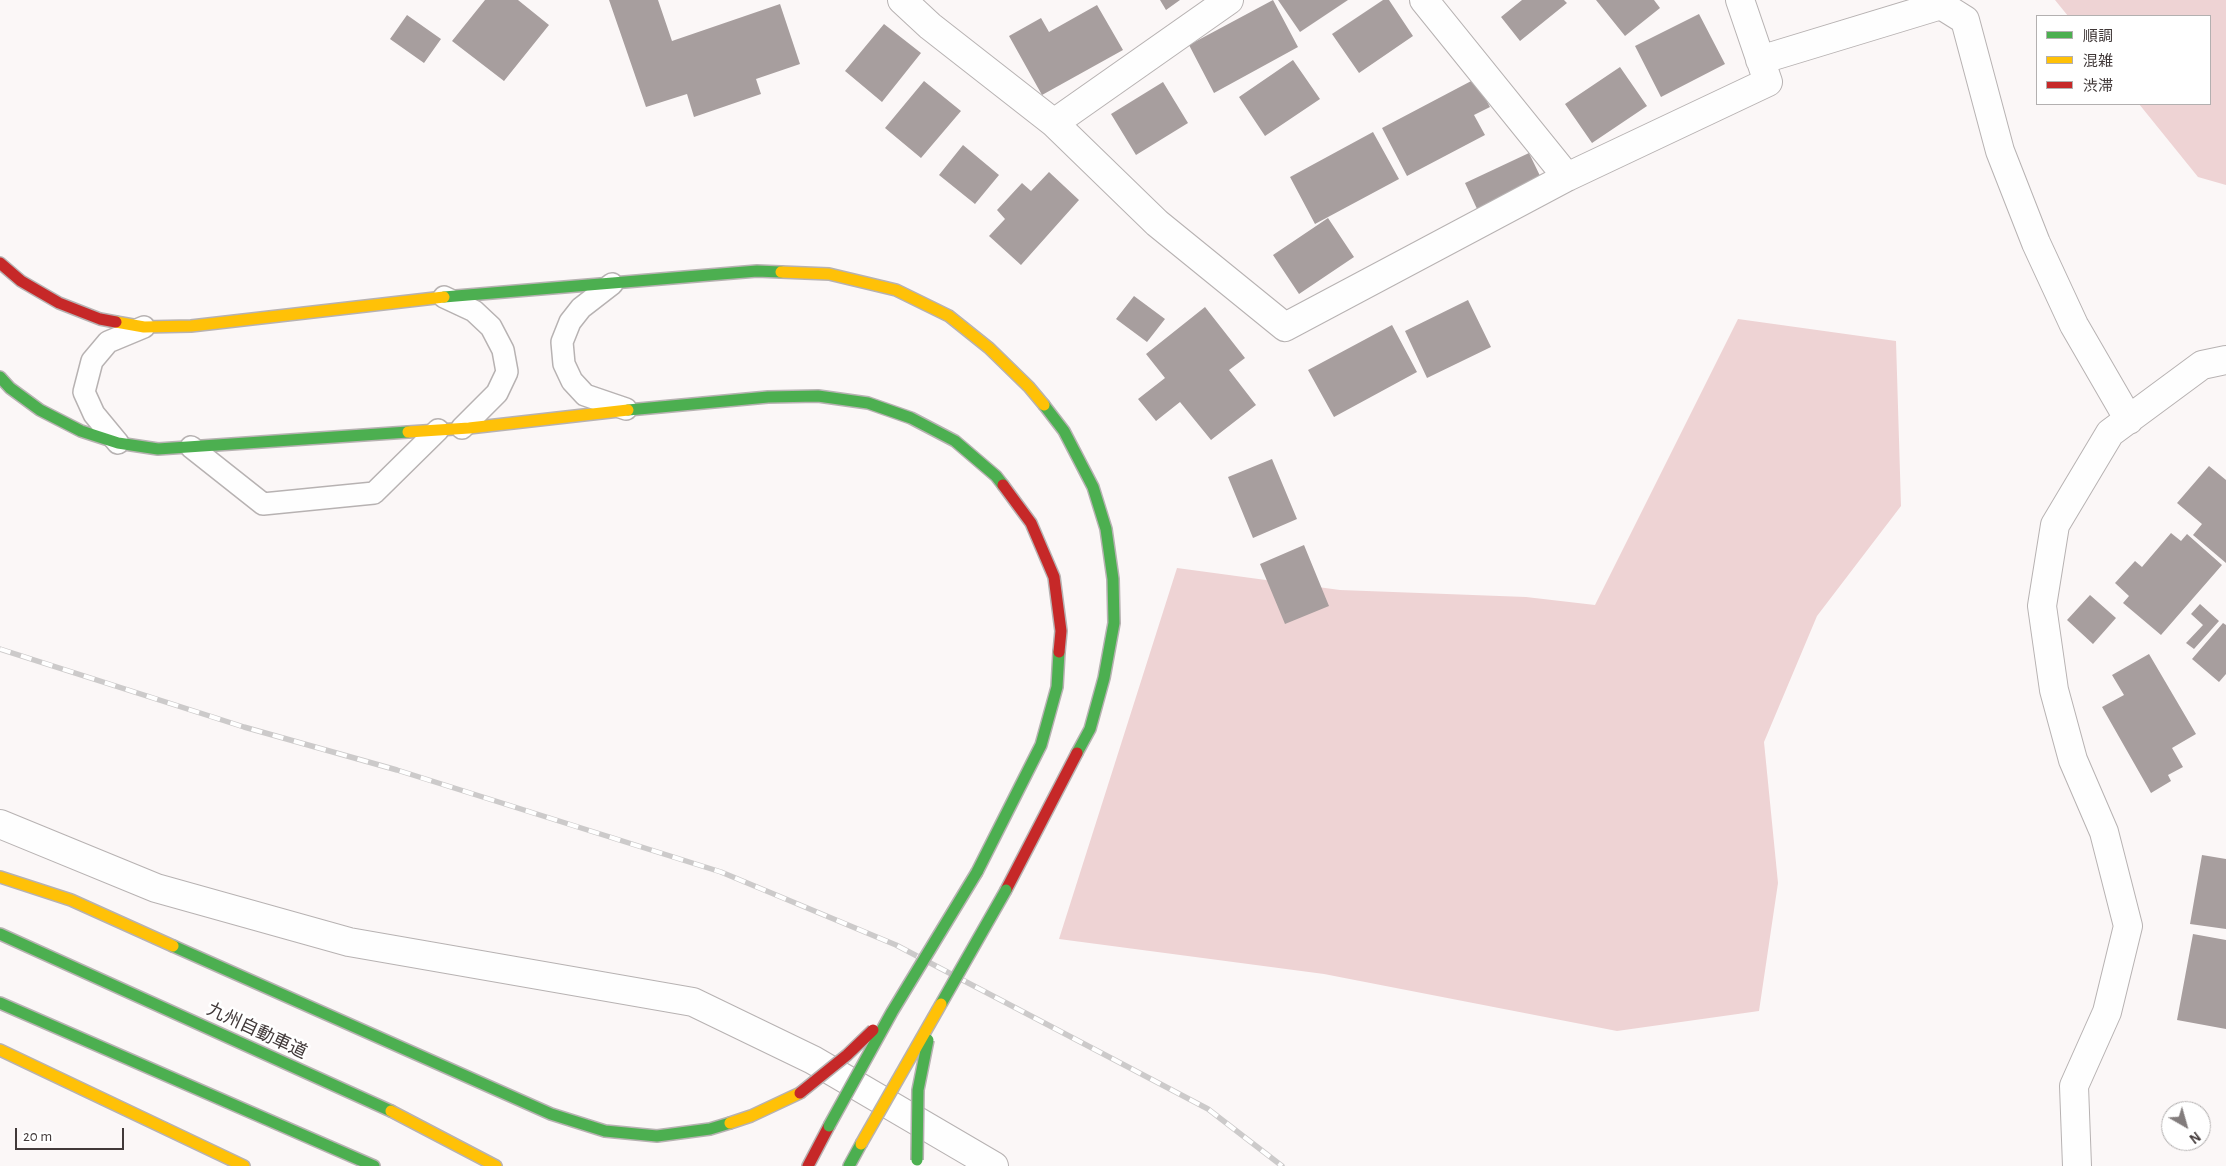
<!DOCTYPE html>
<html>
<head>
<meta charset="utf-8">
<style>
  body { margin:0 }
  #map { position:relative; width:2226px; height:1166px; overflow:hidden; background:#fbf7f7; font-family:"Alegreya Sans","Noto Sans JP",sans-serif }
  canvas { display:block }
  .legend { position:absolute; left:2036px; top:15px; width:175px; height:90px; box-sizing:border-box; background:#fff; border:1px solid #b3b0b0; margin:0; padding:6px 9px; list-style:none; font-size:15px; color:#413939 }
  .legend li { display:flex; align-items:center; gap:10px; height:25px }
  .legend b { width:25px; border:1px solid #b3b0b0 }
  .north { position:absolute; left:2161px; top:1101px; width:50px; height:50px; box-sizing:border-box; background:#fff; border:1px solid #b3b0b0; border-radius:50%; rotate:142deg; font-size:14px; font-weight:700; line-height:20px; text-align:center; color:#413939 }
  .north::after { content:''; display:block; margin:auto; width:18px; height:22px; background:#827c7c; clip-path:polygon(50% 0,100% 100%,50% 72%,0 100%) }
  .scale { position:absolute; left:15px; top:1128px; width:109px; height:22px; box-sizing:border-box; border:2px solid #413939; border-top:0; padding-left:6px; font-size:15px; line-height:18px; white-space:nowrap; color:#413939; -webkit-text-stroke:4px #fff; paint-order:stroke }
</style>
</head>
<body>
<div id="map">
<canvas width="2226" height="1166"></canvas>
<ul class="legend">
<li><b style="height:6px;background:#4caf50"></b>順調</li>
<li><b style="height:6px;background:#ffc107"></b>混雑</li>
<li><b style="height:6px;background:#c62828"></b>渋滞</li>
</ul>
<div class="north">N</div>
<div class="scale">20 m</div>
</div>
<script>
const c = document.querySelector('canvas').getContext('2d');
c.lineJoin = 'round';
function fillPath(path, color) {
  c.fillStyle = color;
  c.fill(path, 'evenodd');
}
function shape(rows) {
  const path = new Path2D();
  for (const r of rows) {
    path.moveTo(r[0], r[1]);
    for (let i = 2; i < r.length; i += 2) path.lineTo(r[i], r[i + 1]);
  }
  return path;
}
function trace(path, color, width, dash) {
  c.strokeStyle = color;
  c.lineWidth = width;
  c.lineCap = dash ? 'butt' : 'round';
  c.setLineDash(dash || []);
  c.stroke(path);
}
function drawText(font, color, halo, rows, align = 'center') {
  c.font = font + ' "Alegreya Sans","Noto Sans JP",sans-serif';
  c.lineWidth = 5;
  c.setLineDash([]);
  c.textBaseline = 'middle';
  c.strokeStyle = halo;
  c.fillStyle = color;
  for (const [text, x, y, turn = 0] of rows) {
    c.save();
    c.translate(x, y);
    c.rotate((+turn || 0) * Math.PI / 180);
    c.textAlign = isNaN(turn) ? turn : align;
    if (halo) c.strokeText(text, 0, 0);
    c.fillText(text, 0, 0);
    c.restore();
  }
}
const forest = shape([
  [2055,0,2226,0,2226,185,2198,177,2139,104,2210,104,2210,16,2068,16],
  [1738,319,1896,341,1901,506,1817,616,1764,742,1778,883,1759,1011,1617,1031,1324,974,1059,939,1177,568,1340,590,1526,597,1595,605]
]);
const building = shape([
  [485,0,518,0,549,25,504,81,452,41],
  [609,0,658,0,672,41,780,4,800,64,756,79,761,94,694,117,687,94,646,107],
  [1160,0,1180,0,1166,10],
  [1273,0,1298,47,1214,93,1189,45],
  [1278,0,1348,0,1300,32],
  [1383,0,1389,0,1413,36,1359,73,1332,34],
  [1522,0,1564,0,1567,3,1520,41,1501,17],
  [1596,0,1654,0,1660,8,1625,36],
  [1097,5,1123,50,1042,95,1009,36,1041,18,1049,32],
  [1699,14,1725,64,1661,97,1635,46],
  [407,15,441,39,424,63,390,39],
  [884,24,921,53,882,102,845,71],
  [1293,60,1320,99,1265,136,1239,97],
  [1620,67,1647,106,1592,143,1565,104],
  [1475,79,1490,107,1474,115,1485,135,1407,176,1382,128],
  [924,81,961,111,921,158,885,128],
  [1163,82,1188,123,1136,155,1111,114],
  [1373,132,1399,179,1315,224,1290,177],
  [963,145,999,175,975,204,939,175],
  [1529,153,1542,180,1478,211,1465,183],
  [1049,172,1079,200,1021,265,989,236,1005,219,997,210,1022,183,1031,191],
  [1328,218,1354,257,1299,294,1273,255],
  [1134,296,1165,319,1147,342,1116,319],
  [1468,300,1491,347,1427,378,1405,331],
  [1205,307,1245,358,1229,370,1256,405,1211,440,1180,402,1156,421,1138,399,1165,378,1146,354],
  [1392,325,1417,372,1334,417,1308,370],
  [1272,459,1297,519,1253,538,1228,477],
  [2209,466,2226,480,2226,563,2193,535,2202,524,2177,503],
  [2171,533,2181,541,2187,534,2222,565,2161,635,2123,603,2129,596,2115,583,2135,561,2142,567],
  [1304,545,1329,606,1285,624,1260,564],
  [2090,595,2116,618,2093,644,2067,620],
  [2200,604,2219,621,2194,649,2186,643,2203,625,2191,614],
  [2223,623,2226,625,2226,674,2219,682,2192,659],
  [2149,654,2196,734,2172,748,2183,767,2168,775,2171,781,2151,793,2102,707,2124,695,2112,675],
  [2202,855,2226,859,2226,929,2190,924],
  [2193,934,2226,940,2226,1029,2177,1020]
]);
const lane = shape([
  [612,284,581,308,570,322,562,342,564,364,572,381,585,395,626,409],
  [444,297,474,311,491,327,503,350,507,372,497,393,462,428],
  [118,443,94,414,84,392,92,361,108,342,144,327],
  [191,447,263,504,374,493,438,430]
]);
const street = shape([
  [902,0,930,26,1054,123,1157,223,1285,327,1567,177,1768,82,1740,0],
  [1424,0,1567,177],
  [1760,60,1941,5,1965,20,2000,151,2036,243,2074,325,2129,420],
  [1054,123,1229,0],
  [0,824,156,888,349,942,693,1002,813,1060,994,1166],
  [2077,1166,2074,1086,2107,1012,2128,926,2104,832,2073,760,2054,690,2042,606,2055,525,2110,433,2202,365,2226,360]
]);
const fast = shape([
  [444,297,757,271,781,272],
  [0,377,10,388,40,410,81,431,118,443,158,449,408,432],
  [1044,405,1064,431,1093,487,1106,529,1113,579,1114,623,1104,678,1090,729,1077,753],
  [628,410,768,397,818,396,868,403,911,418,955,441,996,476,1003,485],
  [977,872,1041,745,1057,687,1059,652],
  [0,934,391,1111],
  [173,946,551,1114,605,1131,657,1136,710,1129,730,1123],
  [0,1003,374,1166],
  [849,1166,861,1144]
]);
const slow = shape([
  [781,272,829,274,896,290,949,316,989,348,1029,387,1044,405],
  [116,322,144,327,191,326,444,297],
  [408,432,469,428,628,410],
  [0,877,71,900,173,946],
  [0,1050,244,1166],
  [391,1111,496,1166],
  [730,1123,751,1116,800,1093]
]);
const jam = shape([
  [0,263,21,281,59,303,100,319,116,322],
  [1003,485,1031,523,1054,577,1061,631,1059,652],
  [1006,890,1077,753],
  [808,1166,829,1126]
]);
const rail = shape([
  [0,649,244,727,397,770,721,872,896,945,1208,1109,1282,1166]
]);
const fastBridge = shape([
  [941,1004,1006,890],
  [829,1126,892,1012,977,872],
  [917,1160,918,1090,928,1040]
]);
const slowBridge = shape([
  [861,1144,941,1004]
]);
const jamBridge = shape([
  [800,1093,847,1055,873,1030]
]);
const streetNames = [
  ["九州自動車道",257,1031,25]
];
fillPath(forest, '#eed3d4');
fillPath(building, '#a79e9e');
trace(lane, '#b7b2b2', 24);
trace(street, '#b7b2b2', 30);
trace(fast, '#b7b2b2', 14);
trace(slow, '#b7b2b2', 14);
trace(jam, '#b7b2b2', 14);
trace(lane, '#fefefe', 21);
trace(street, '#fefefe', 28);
trace(fast, '#4caf50', 11);
trace(slow, '#ffc107', 11);
trace(jam, '#c62828', 11);
trace(rail, '#cccaca', 5.5);
trace(rail, '#fff', 4, [11]);
trace(fastBridge, '#b7b2b2', 14, []);
trace(slowBridge, '#b7b2b2', 14, []);
trace(jamBridge, '#b7b2b2', 14, []);
trace(fastBridge, '#4caf50', 11);
trace(slowBridge, '#ffc107', 11);
trace(jamBridge, '#c62828', 11);
drawText('18px', '#413939', '#fff', streetNames);
</script>
</body>
</html>
